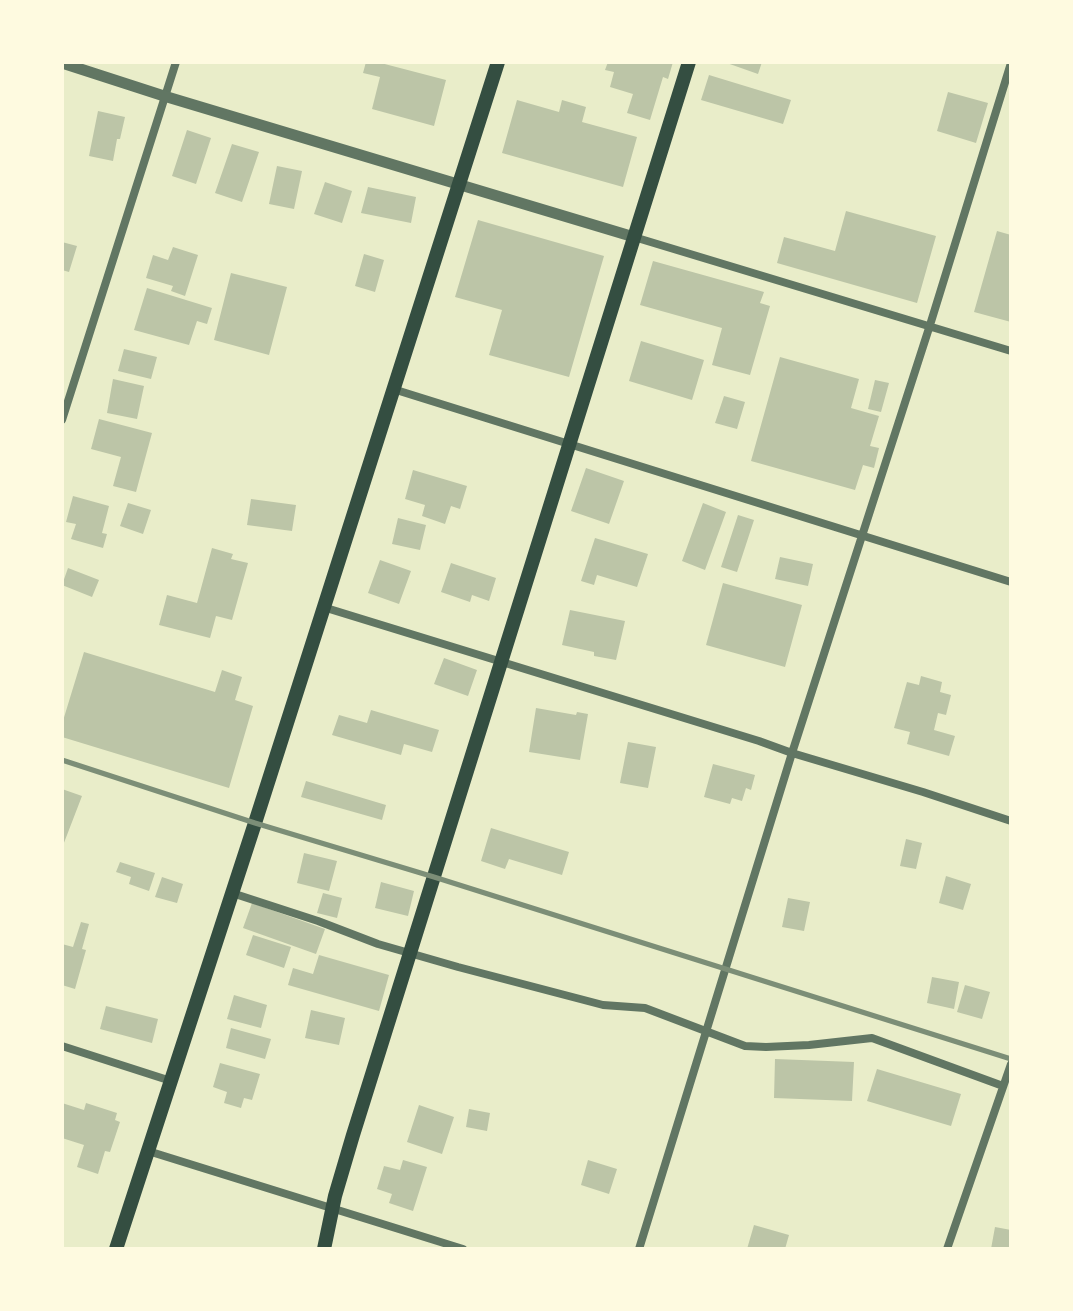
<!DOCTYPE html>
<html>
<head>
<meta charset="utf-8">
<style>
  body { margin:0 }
  #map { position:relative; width:1073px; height:1311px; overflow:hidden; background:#e9edc9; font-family:"Alegreya Sans",sans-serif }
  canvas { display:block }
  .frame { position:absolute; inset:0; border:64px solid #fefae0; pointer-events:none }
</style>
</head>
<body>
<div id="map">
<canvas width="1073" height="1311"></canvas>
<div class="frame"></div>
</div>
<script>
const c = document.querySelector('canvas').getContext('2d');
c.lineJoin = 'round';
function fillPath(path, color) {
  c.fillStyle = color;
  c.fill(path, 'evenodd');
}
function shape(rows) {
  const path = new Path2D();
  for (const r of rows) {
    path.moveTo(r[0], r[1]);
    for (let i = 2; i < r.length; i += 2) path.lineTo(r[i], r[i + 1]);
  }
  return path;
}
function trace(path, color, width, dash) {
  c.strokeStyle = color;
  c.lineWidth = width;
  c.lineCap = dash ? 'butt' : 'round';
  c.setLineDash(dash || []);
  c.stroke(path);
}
const building = shape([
  [366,62,377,62,446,80,434,126,372,109,380,77,363,73],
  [608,62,673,62,668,79,663,77,650,120,627,113,633,94,610,87,614,72,605,70],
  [724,62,762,62,758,74],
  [709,75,791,100,783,124,701,100],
  [948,92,988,103,976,143,937,131],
  [517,100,559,112,562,100,586,107,582,122,637,137,623,187,502,153],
  [98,111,125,117,120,139,117,139,113,161,89,156],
  [187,130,211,138,196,184,172,176],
  [232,144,259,152,242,202,215,193],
  [277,166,302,171,294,209,269,204],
  [325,182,352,191,342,223,314,214],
  [368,187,416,197,411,223,361,213],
  [846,211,936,236,917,303,777,263,784,237,835,251],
  [478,220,604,256,569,377,489,355,502,310,455,297],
  [997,231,1011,235,1011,322,974,312],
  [62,242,77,246,69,272,62,270],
  [173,247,198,255,185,296,171,291,173,286,146,278,153,255,168,260],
  [364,254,384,260,375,292,355,286],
  [653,261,764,292,760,303,770,306,750,375,712,365,722,328,640,305],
  [231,273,287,287,269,355,214,340],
  [147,288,212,308,207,324,197,321,189,345,134,330],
  [641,341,704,360,692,400,629,381],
  [124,349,157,357,151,379,118,371],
  [780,357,859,379,851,408,879,416,870,446,879,448,874,468,863,465,855,490,751,461],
  [113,379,144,386,137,419,107,413],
  [875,380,889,383,881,412,868,409],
  [724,396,745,402,737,429,715,423],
  [99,419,152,433,136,492,113,486,121,457,91,449],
  [586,468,624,481,609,524,571,511],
  [413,470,467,486,460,509,451,506,445,524,422,516,425,505,405,499],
  [73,496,109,506,102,533,107,534,103,548,71,539,76,524,66,522],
  [251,499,296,505,292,531,247,525],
  [128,503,151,510,143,534,120,526],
  [703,503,726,512,705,570,682,561],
  [738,515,754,520,737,572,721,567],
  [398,518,426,525,420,550,392,544],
  [595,538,648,554,637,587,597,575,594,585,581,581],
  [212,548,233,554,231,559,248,563,232,620,216,616,210,638,159,625,167,595,197,603],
  [780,557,813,564,808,586,775,579],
  [380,560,411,571,399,604,368,593],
  [451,563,496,578,489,601,472,595,470,602,441,592],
  [68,568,99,580,92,597,62,585],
  [723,583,802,605,785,667,706,645],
  [570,610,625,621,616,660,594,656,594,652,562,645],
  [84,652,215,692,222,670,242,677,235,700,253,706,229,788,62,737,62,724],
  [444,658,477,670,468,696,434,684],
  [921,676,942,682,940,692,951,695,946,715,938,713,934,730,955,736,949,756,907,744,910,732,894,728,907,682,919,685],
  [536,708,576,715,577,712,588,714,580,760,529,752],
  [371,710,439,730,432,752,404,744,401,755,332,735,339,715,367,723],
  [628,742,656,747,648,788,620,783],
  [713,764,755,775,751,790,746,788,742,801,732,798,730,804,704,797],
  [306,781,386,805,382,820,301,797],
  [62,789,82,796,62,848],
  [491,828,569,852,562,875,509,859,505,869,481,861],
  [906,839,922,843,916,869,900,866],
  [304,853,337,861,329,891,297,883],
  [120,862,155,873,149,891,129,884,131,877,116,872],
  [946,876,971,884,963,910,939,903],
  [162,877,183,884,177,903,155,897],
  [381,882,414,891,408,916,375,908],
  [323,893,342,898,337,918,317,913],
  [788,898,810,902,804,931,782,927],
  [252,903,325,929,316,954,243,928],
  [81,922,89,924,82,949,86,950,75,989,62,985,62,944,73,947],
  [253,935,291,947,284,968,246,955],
  [319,955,389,975,379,1011,288,985,293,968,313,974],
  [932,977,959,982,954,1009,927,1003],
  [965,985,990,992,982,1019,957,1012],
  [234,995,267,1005,261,1028,227,1019],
  [106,1006,158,1019,152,1043,100,1029],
  [311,1010,345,1018,339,1045,305,1038],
  [231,1028,271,1039,265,1059,226,1048],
  [775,1059,854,1062,852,1101,774,1098],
  [220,1063,260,1074,252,1100,244,1098,241,1108,224,1103,227,1092,213,1087],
  [877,1069,961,1094,951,1126,867,1101],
  [62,1103,84,1110,86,1103,117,1113,115,1120,120,1122,110,1152,105,1151,98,1174,77,1167,84,1145,62,1138],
  [419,1105,454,1117,442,1154,407,1142],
  [469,1109,490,1113,487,1131,466,1127],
  [403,1160,427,1167,413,1211,389,1203,392,1194,377,1189,384,1166,400,1170],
  [588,1160,617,1169,609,1194,581,1185],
  [754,1225,789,1235,785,1249,747,1249],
  [995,1227,1011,1230,1011,1249,991,1249]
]);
const minor = shape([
  [634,237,1011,351],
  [393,389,1011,582],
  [62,420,176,62],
  [323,607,759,741,792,753,923,792,1011,821],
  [232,893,318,921,378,944,458,967,603,1005,645,1008,745,1046,766,1047,809,1045,872,1038,1003,1086],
  [62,1046,171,1081],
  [148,1151,463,1249],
  [639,1249,792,753,930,325,1011,63],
  [947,1249,1011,1064]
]);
const tertiary = shape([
  [62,63,164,96,634,237]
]);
const primary = shape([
  [116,1249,255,823,498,62],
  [324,1249,335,1196,353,1135,689,62]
]);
const rail = shape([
  [62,760,255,823,434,877,1011,1059]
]);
fillPath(building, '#bcc5a7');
trace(minor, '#617663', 8);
trace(tertiary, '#617663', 11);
trace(primary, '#344e41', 14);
trace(rail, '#7c8e77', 5);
</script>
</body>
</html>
